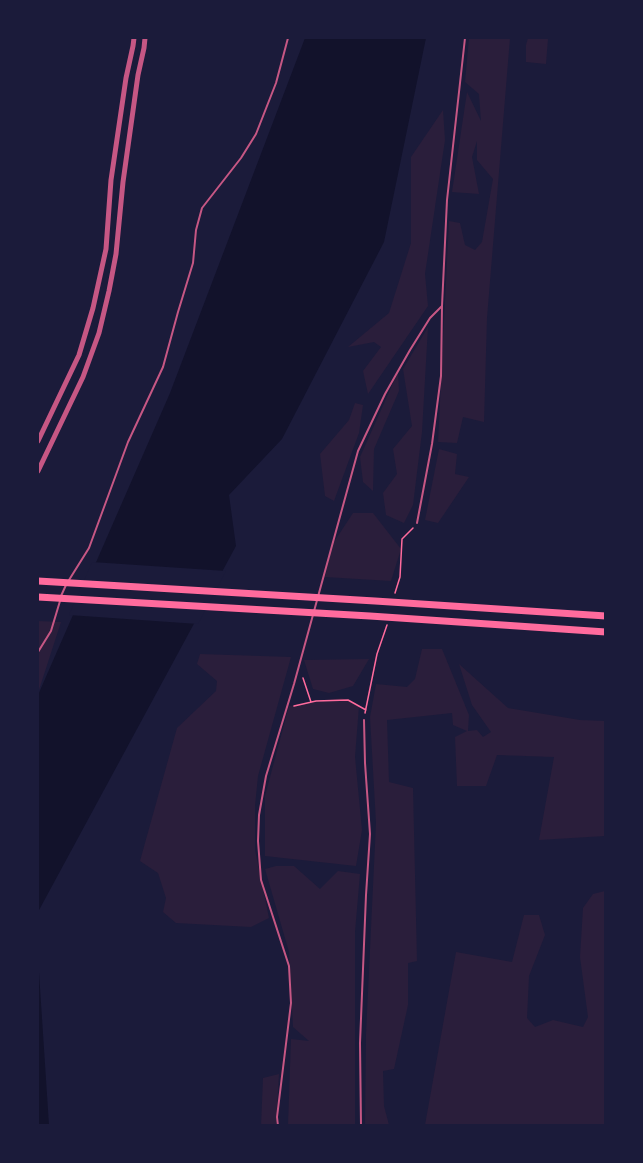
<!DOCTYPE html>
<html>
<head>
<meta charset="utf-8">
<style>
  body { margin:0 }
  #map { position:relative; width:643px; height:1163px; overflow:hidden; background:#1b1b3a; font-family:"Noto Sans",sans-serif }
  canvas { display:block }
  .frame { position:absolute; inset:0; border:39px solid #1b1b3a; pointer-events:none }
</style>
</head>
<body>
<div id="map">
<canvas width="643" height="1163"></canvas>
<div class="frame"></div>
</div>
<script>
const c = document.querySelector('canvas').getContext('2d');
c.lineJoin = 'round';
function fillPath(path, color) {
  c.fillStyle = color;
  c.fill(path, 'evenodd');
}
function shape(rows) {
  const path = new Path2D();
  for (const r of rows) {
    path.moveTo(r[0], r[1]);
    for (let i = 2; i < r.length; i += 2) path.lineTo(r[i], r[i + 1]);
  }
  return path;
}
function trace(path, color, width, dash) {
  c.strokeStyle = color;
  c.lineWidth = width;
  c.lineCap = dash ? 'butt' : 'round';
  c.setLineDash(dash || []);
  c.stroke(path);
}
const green = shape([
  [469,38,510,38,487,318,484,422,463,417,457,443,438,442,449,221,460,223,465,245,475,250,482,242,493,179,477,160,477,141,472,157,479,194,452,192,467,92,481,121,479,94,465,82],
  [528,38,552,38,548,39,546,64,526,62,526,45],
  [443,110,445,140,425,274,428,306,368,394,363,371,381,347,374,342,348,347,389,313,411,243,411,157],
  [428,327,422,432,413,505,404,523,386,515,383,493,397,474,393,449,412,426,403,369],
  [398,372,399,391,374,449,373,491,363,482,360,457],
  [355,403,363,405,359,433,334,501,325,496,320,454,349,420],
  [439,449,457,454,455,474,469,477,438,523,425,520],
  [353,513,373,513,401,549,391,581,325,577,332,545],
  [38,621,61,622,38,693],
  [422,649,442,649,469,715,468,731,477,730,483,737,491,732,472,705,459,664,508,708,580,720,605,721,605,836,539,840,554,757,497,755,486,786,457,786,455,737,467,731,453,725,452,713,387,720,389,782,413,788,417,961,408,963,408,1005,394,1069,383,1071,384,1106,389,1125,365,1125,366,1034,376,823,370,717,376,684,407,687,415,679],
  [200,654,291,657,258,776,255,806,255,850,269,918,251,927,176,923,163,912,166,898,158,873,140,861,177,728,216,691,217,681,197,664],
  [369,659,353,686,329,693,313,689,304,660],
  [342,698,359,706,355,757,362,830,356,866,265,856,265,796,289,706],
  [276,866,294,866,320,889,338,871,360,874,355,932,355,1125,288,1125,291,1039,309,1041,293,1027,289,952,265,869],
  [605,891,605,1125,425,1125,456,952,512,962,524,915,539,915,545,935,529,976,527,1018,535,1027,553,1020,583,1027,588,1017,580,957,583,908,593,894],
  [279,1074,276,1125,261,1126,263,1078]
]);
const water = shape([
  [305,38,426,38,384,242,282,439,229,495,236,546,38,912,38,695,170,393],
  [38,957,49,1125,38,1125]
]);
const pier = shape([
  [92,562,226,571,198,624,69,615]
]);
const path = shape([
  [395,593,400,577,402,539,413,528],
  [303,678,311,702],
  [294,706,316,701,348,700,366,710],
  [365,713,377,654,387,625]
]);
const service = shape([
  [417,523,432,444,441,376,442,306],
  [69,580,89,548,128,442,163,367,178,312,193,263,196,230,202,208,241,158,256,134,276,83,288,38],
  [61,596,66,585],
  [38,652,51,631,60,601],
  [278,1126,277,1117,291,1003,289,966,261,880,258,841,259,815,266,776,294,684,358,451,385,394,410,350,430,318,442,306,447,200,465,38],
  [361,1126,360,1043,366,895,370,834,365,763,364,720]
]);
const tertiary = shape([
  [38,441,79,355,93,308,106,249,111,180,126,78,133,46,134,38],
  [38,471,83,377,99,333,109,291,116,254,123,182,138,75,144,48,145,38]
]);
const primary = shape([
  [38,581,375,601,606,616],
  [38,597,370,616,606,632]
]);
fillPath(green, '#2a1e3b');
fillPath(water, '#12122b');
fillPath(pier, '#1b1b3a');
trace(path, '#ff6b9d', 1.5);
trace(service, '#c65784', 2);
trace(tertiary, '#c65784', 5);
trace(primary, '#ff6b9d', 7);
</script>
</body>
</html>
